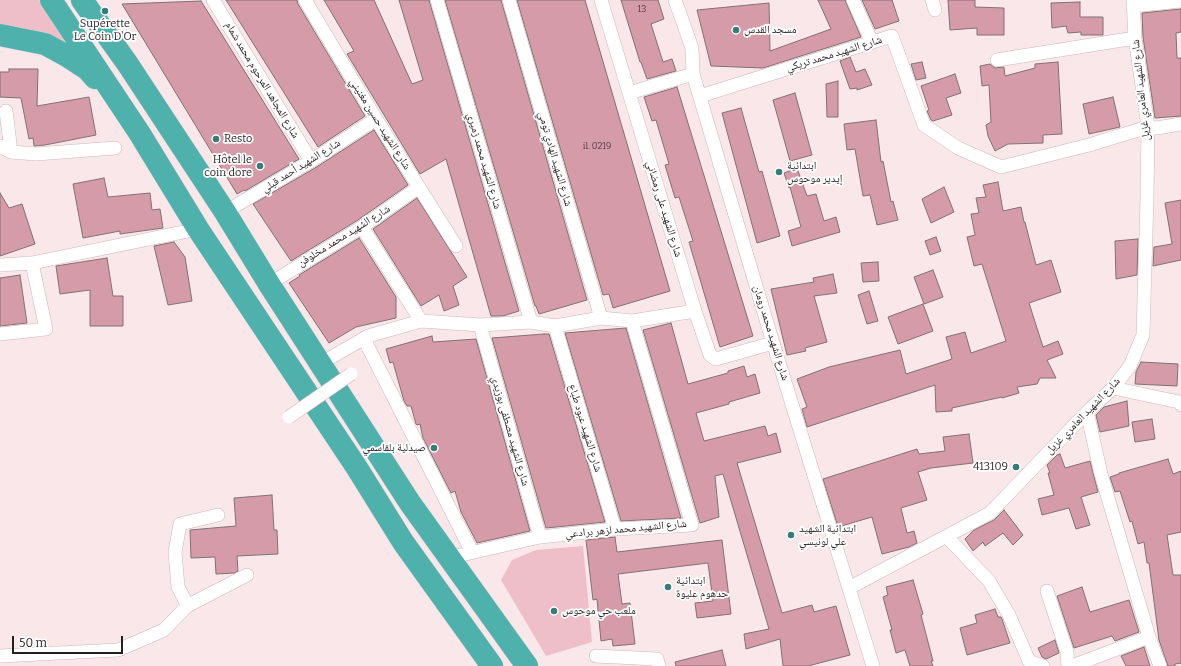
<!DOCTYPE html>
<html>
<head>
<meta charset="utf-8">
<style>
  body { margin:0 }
  #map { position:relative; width:1181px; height:666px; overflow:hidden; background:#f9e7ea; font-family:Bitter,serif }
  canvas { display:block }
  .scale { position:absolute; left:12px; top:636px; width:111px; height:18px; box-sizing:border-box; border:2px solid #251f20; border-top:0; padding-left:5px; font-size:12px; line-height:14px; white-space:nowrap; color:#251f20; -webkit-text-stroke:3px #fff; paint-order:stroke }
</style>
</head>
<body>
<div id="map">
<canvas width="1181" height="666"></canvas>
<div class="scale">50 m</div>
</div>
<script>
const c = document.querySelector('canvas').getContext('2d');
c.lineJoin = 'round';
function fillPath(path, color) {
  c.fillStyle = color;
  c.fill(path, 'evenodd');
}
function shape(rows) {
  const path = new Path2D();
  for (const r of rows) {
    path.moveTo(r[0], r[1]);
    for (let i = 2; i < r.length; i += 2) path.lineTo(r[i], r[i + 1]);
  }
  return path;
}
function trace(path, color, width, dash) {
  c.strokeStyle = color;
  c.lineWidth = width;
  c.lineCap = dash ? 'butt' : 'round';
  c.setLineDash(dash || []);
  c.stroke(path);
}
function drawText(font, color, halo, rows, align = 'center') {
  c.font = font + ' Bitter,"Noto Naskh Arabic",serif';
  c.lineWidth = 3.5;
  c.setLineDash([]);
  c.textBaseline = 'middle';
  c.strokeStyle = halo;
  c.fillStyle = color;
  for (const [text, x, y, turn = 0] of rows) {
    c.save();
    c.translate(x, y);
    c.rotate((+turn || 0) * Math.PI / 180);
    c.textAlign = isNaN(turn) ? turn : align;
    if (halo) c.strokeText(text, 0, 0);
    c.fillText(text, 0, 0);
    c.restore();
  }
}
const green = shape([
  [0,0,39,0,73,51,40,34,21,28,0,25],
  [583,546,592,642,546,656,501,580,512,560,536,550]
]);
const building = shape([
  [226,0,297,0,298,4,365,116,318,147,226,0],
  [324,0,374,0,412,84,423,80,399,0,429,0,519,311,503,316,491,316,446,159,420,174,347,54,354,51,324,0],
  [445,0,501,0,587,300,539,314,536,306,535,306,445,0],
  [517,0,585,0,670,291,613,308,609,294,603,295,517,0],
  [621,0,658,0,664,19,651,24,663,62,672,59,676,71,647,79,641,62,640,62,621,0],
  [818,0,845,0,861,37,763,68,711,66,697,10,769,3,770,51,831,29,818,0],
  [862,0,892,0,899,21,875,29,862,0],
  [948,0,975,0,975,7,1004,8,1004,35,977,35,977,28,950,30,948,0],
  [201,1,299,159,245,191,244,190,237,194,122,4,201,1],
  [1080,2,1080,17,1103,17,1103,35,1081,35,1081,32,1068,33,1066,26,1052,28,1051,3,1080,2],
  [1181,9,1181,32,1176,33,1177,58,1181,58,1181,116,1155,118,1143,37,1142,13,1181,9],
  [850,57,856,72,865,69,872,85,857,90,857,88,850,89,840,61,850,57],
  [922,62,926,78,916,80,911,64,922,62],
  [1058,62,1062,134,1043,135,1043,143,1008,144,995,151,988,136,986,125,991,122,989,85,982,86,980,66,990,64,995,68,1004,67,1005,76,1035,68,1035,64,1058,62],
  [9,69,38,69,37,106,89,97,96,135,45,145,34,146,33,138,29,139,21,98,0,97,0,72,9,72,9,69],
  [955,74,961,93,946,98,952,115,933,121,931,120,927,111,929,110,921,86,955,74],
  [838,81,838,117,827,117,826,84,838,81],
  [677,87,753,336,720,347,689,242,693,241,679,197,675,198,665,165,669,164,656,120,652,121,644,97,677,87],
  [795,93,812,155,790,161,773,100,795,93],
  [1113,97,1120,127,1089,134,1083,104,1113,97],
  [741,108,759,172,762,171,780,236,757,243,722,113,741,108],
  [876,120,881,162,883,161,891,202,893,201,898,220,877,225,870,195,863,196,855,149,847,150,844,124,876,120],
  [374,130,408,185,358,220,291,261,253,204,315,168,374,130],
  [797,168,807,196,816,194,824,221,836,217,840,232,792,246,788,231,801,227,790,187,789,188,784,173,797,168],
  [104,178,108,197,150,193,152,210,160,209,163,228,120,234,120,231,83,238,73,184,104,178],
  [998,182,1003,211,1021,207,1024,222,1025,222,1036,265,1051,260,1061,292,1029,303,1043,347,1058,341,1063,354,1047,360,1056,378,1040,378,1037,384,1017,387,1019,393,1002,398,1002,397,952,408,952,411,936,412,935,385,807,427,802,409,807,407,797,379,829,367,900,350,906,374,952,359,946,337,965,332,971,353,1006,341,982,264,974,266,967,237,975,235,971,214,979,213,976,198,986,197,983,185,998,182],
  [944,187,954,212,931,223,922,199,944,187],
  [0,193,9,208,22,204,35,244,0,256,0,193],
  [417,198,467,277,453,286,459,305,444,311,439,295,421,306,373,229,417,198],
  [1181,200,1181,260,1153,266,1154,247,1172,244,1165,203,1181,200],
  [936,237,941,251,930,255,925,241,936,237],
  [359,238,396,297,396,318,356,327,329,343,289,283,300,276,299,275,359,238],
  [1138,239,1137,275,1116,279,1115,241,1138,239],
  [174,242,185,257,192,301,168,305,154,246,174,242],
  [107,258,113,296,123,296,123,326,90,326,90,290,60,294,56,266,107,258],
  [878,262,879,281,863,282,861,263,878,262],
  [933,270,943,297,924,304,914,277,933,270],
  [833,274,837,293,814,296,827,342,805,348,806,351,787,355,771,289,814,282,813,278,833,274],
  [20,275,27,323,0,326,0,278,20,275],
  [869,291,878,321,867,324,858,295,869,291],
  [923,304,933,331,898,344,888,317,923,304],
  [671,323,688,384,728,373,728,371,744,366,747,377,755,374,760,393,729,402,729,404,696,413,704,441,765,426,768,436,776,433,781,452,737,463,782,613,812,605,814,612,836,606,850,655,808,666,783,666,780,639,746,649,744,634,769,629,723,474,715,476,719,517,700,523,643,330,671,323],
  [626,328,681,518,621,521,565,333,626,328],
  [544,334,549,334,605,522,546,528,492,338,544,334],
  [432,336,433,342,476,339,530,531,477,543,461,512,455,491,451,493,423,438,420,424,417,425,416,424,411,406,407,406,404,401,393,362,390,363,386,349,432,336],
  [1141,362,1178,364,1177,386,1135,384,1136,372,1141,362],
  [1127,401,1129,426,1100,432,1096,415,1104,407,1127,401],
  [1152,419,1155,439,1135,442,1132,422,1152,419],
  [969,434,973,463,931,468,918,472,927,500,901,508,907,533,914,531,917,543,909,547,882,554,872,517,838,527,823,479,917,449,919,454,945,451,943,437,969,434],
  [1060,454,1065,468,1090,461,1098,492,1081,497,1090,525,1076,529,1069,508,1042,515,1038,499,1054,495,1048,473,1050,473,1047,465,1057,455,1060,454],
  [1168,459,1173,474,1181,471,1181,532,1167,535,1173,575,1181,575,1181,663,1175,664,1175,666,1168,666,1159,640,1149,563,1147,563,1144,542,1138,544,1132,521,1130,522,1120,491,1115,492,1110,477,1119,474,1119,473,1168,459],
  [272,495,274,530,277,530,278,554,237,556,238,571,234,573,216,574,215,557,191,558,190,530,236,526,234,498,272,495],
  [1004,510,1023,535,1013,545,1003,533,985,546,983,542,973,551,965,539,974,530,994,520,1004,510],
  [615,537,617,552,722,540,731,614,697,618,695,603,713,601,708,563,618,574,622,604,630,603,635,644,613,646,612,639,601,641,597,599,593,600,586,540,615,537],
  [913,580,923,614,921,615,933,661,931,661,933,666,910,666,905,650,896,653,890,630,892,630,883,597,888,595,886,587,913,580],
  [1082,587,1090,612,1129,600,1139,632,1115,641,1112,636,1074,648,1057,596,1082,587],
  [995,609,998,617,1001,617,1002,619,1010,643,967,655,960,628,977,623,975,615,995,609],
  [1055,640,1059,653,1046,659,1042,657,1038,648,1055,640],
  [1144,647,1150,666,1126,666,1121,656,1144,647],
  [722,650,726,666,676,666,675,662,722,650]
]);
const street = shape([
  [213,0,311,161],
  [305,0,376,119,456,246],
  [437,0,531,322],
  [509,0,601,318],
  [601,0,695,311,710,355,716,359,773,343],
  [675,0,692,48,693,74,773,343,873,666],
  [853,0,872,42],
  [932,0,935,10],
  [1133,6,1181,1],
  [997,60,1135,38],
  [629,93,693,74],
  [700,96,892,36,924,125,958,148,1001,167,1089,145,1148,127,1157,128,1181,124],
  [6,111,11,152],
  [0,146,11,152,36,154,115,148],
  [225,212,311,161,376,119],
  [362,227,421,321],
  [0,265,32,263,198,229],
  [269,284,362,227,419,187],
  [480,325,540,537],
  [555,326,615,529],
  [0,334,46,329,32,263],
  [364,339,472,552],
  [320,364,368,336,421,321,480,325,531,322,555,326,601,318,632,321,695,311],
  [1113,388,1179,402,1181,405],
  [1087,412,1101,474,1149,637,1160,666],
  [947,537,989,581,1009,615,1029,661,1043,666],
  [448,558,540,537,615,529,692,525,632,321],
  [849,588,990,513,1087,412,1113,388,1130,366,1143,335,1147,198,1148,127,1135,38,1133,0],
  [1047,591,1067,652,1068,666],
  [188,606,178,587,175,552,180,524,218,515],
  [0,656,118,650,164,630,187,606,247,575],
  [596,656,657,659,659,666],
  [1072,666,1149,637]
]);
const highway = shape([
  [51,0,140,134,198,229,357,468,403,542,492,666],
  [82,0,127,63,225,212,269,284,410,503,527,666],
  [0,35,45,44,67,56,87,69,95,78]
]);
const streetBridge = shape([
  [289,417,351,374]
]);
const markers = [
  [105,11,4,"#357d79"],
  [736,30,4,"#357d79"],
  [216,139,4,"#357d79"],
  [260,166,4,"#357d79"],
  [779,172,4,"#357d79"],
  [434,448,4,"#357d79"],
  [1016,467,4,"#357d79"],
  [791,535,4,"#357d79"],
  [668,587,4,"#357d79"],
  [554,611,4,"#357d79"]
];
const numberNames = [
  ["13",642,9],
  ["il. 0219",597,146]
];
const poiNames = [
  ["Supérette",105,24,"center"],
  ["Le Coin D'Or",105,37,"center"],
  ["مسجد القدس",744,30],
  ["Resto",224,139],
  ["Hôtel le",252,160,"right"],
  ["coin dore",252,173,"right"],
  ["ابتدائية",787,166],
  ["إيدير موحوس",787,179],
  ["صيدلية بلقاسمي",426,448,"right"],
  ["413109",1008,467,"right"],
  ["ابتدائية الشهيد",799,529],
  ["علي لونيسي",799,542],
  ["ابتدائية",676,581],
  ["حدهوم عليوة",676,594],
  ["ملعب حي موحوس",562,611]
];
const streetNames = [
  ["شارع الشهيد محمد تريكي",834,54,-17],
  ["شارع المجاهد المرحوم محمد شمام",262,80,59],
  ["شارع الشهيد العامري غزيل",1141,90,-96],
  ["شارع الشهيد حسين مغنيني",380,124,58],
  ["شارع الشهيد الهادي تومي",555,159,74],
  ["شارع الشهيد محمد زميري",484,161,74],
  ["شارع الشهيد أحمد قبلي",301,166,-32],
  ["شارع الشهيد على رمضاني",664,209,73],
  ["شارع الشهيد محمد مخلوفن",344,236,-32],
  ["شارع الشهيد محمد رومان",771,333,73],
  ["شارع الشهيد العامري غزيل",1083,416,-46],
  ["شارع الشهيد عبود طباع",585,428,73],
  ["شارع الشهيد مصطفى بوزيدي",510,431,74],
  ["شارع الشهيد محمد لزهر برادعي",626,529,-5]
];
fillPath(green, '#efbfc9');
fillPath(building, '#d59ba8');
trace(building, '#807174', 1);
trace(street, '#cab9bc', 14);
trace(highway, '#cfcece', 23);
trace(street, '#fff', 13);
trace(highway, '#4eb1ac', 22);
trace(streetBridge, '#cab9bc', 14, []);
trace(streetBridge, '#fff', 13);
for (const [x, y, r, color] of markers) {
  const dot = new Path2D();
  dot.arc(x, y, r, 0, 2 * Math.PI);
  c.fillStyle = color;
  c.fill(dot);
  trace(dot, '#fff', 1.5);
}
drawText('9px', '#513e42', null, numberNames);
drawText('11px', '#251f20', '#fff', poiNames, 'left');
drawText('11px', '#251f20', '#fff', streetNames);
</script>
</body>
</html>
